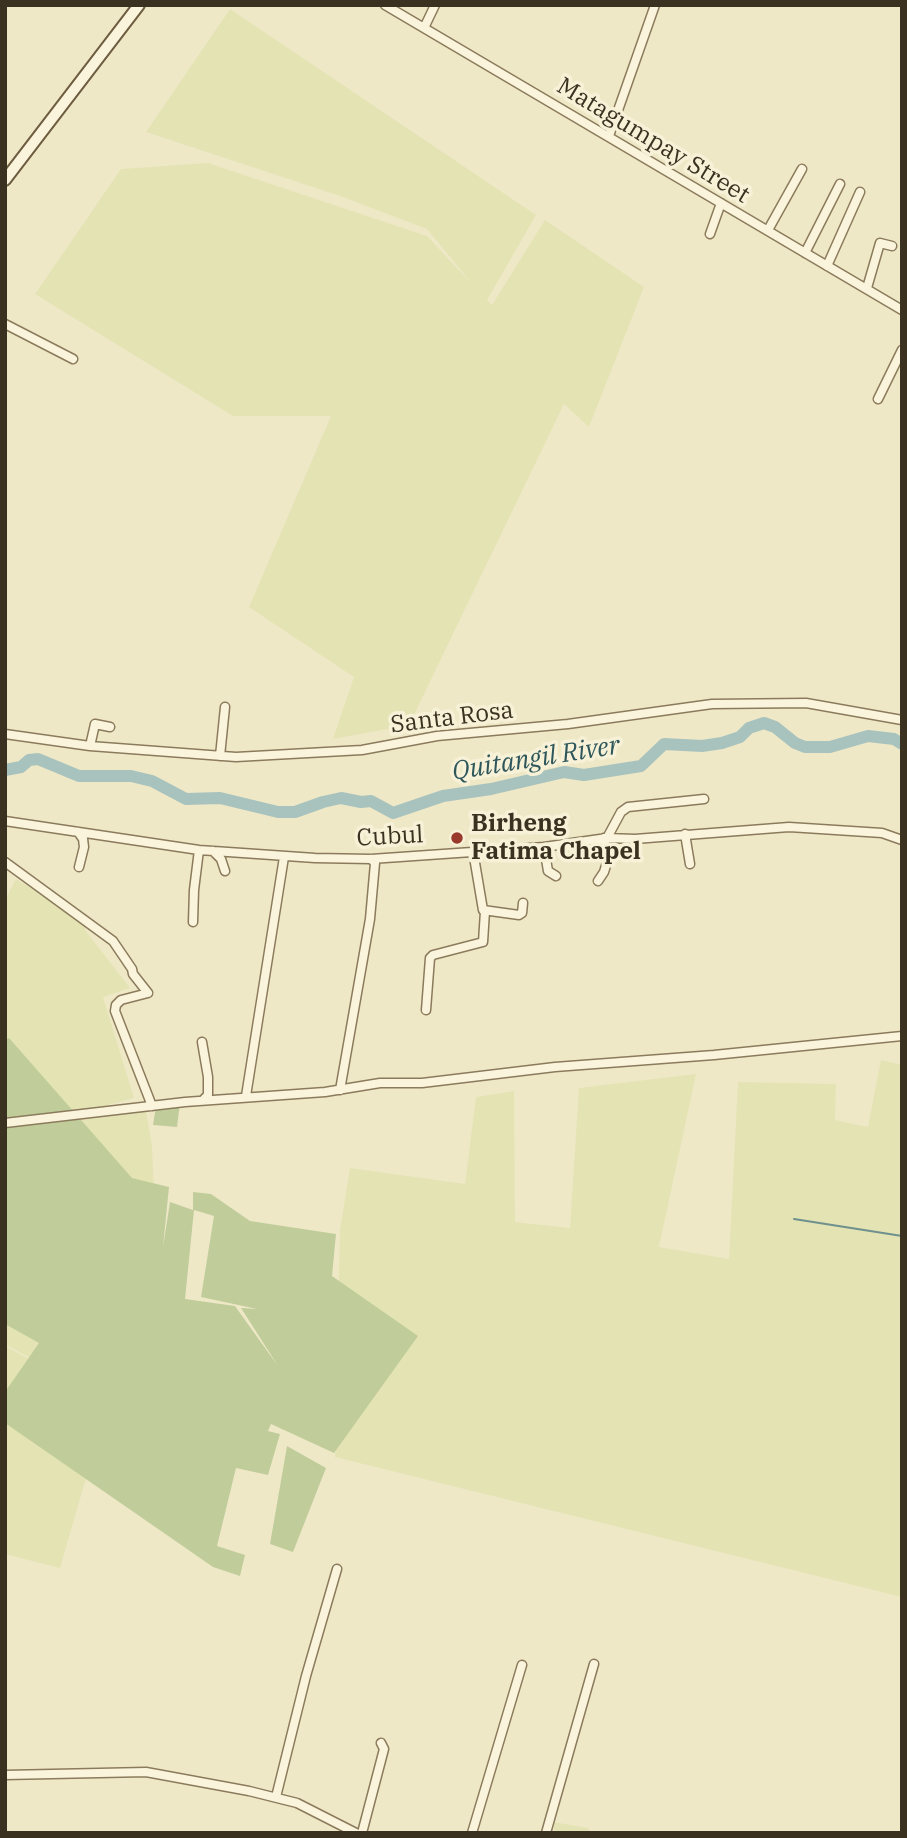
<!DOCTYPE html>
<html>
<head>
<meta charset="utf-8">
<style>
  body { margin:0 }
  #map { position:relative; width:907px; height:1838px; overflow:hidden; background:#efe8c7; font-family:"IBM Plex Serif",serif }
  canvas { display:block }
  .frame { position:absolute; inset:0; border:7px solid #3b3120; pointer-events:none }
</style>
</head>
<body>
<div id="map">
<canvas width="907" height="1838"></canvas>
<div class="frame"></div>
</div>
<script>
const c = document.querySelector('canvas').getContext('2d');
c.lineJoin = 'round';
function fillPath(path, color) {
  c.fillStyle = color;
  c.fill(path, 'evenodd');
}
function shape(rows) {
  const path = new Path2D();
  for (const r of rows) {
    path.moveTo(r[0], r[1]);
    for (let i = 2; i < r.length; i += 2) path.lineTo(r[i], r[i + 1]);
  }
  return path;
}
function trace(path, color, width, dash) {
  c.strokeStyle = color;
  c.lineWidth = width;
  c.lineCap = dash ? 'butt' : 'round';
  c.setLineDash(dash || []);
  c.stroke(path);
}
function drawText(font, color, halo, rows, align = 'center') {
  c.font = font + ' "IBM Plex Serif",serif';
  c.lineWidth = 7;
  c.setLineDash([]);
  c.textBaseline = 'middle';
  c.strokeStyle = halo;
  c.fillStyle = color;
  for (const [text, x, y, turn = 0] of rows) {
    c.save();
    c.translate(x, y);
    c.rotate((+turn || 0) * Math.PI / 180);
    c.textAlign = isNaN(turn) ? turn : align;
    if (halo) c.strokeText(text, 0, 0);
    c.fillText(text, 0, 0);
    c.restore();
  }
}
const farmland = shape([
  [230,9,536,215,487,300,492,305,545,220,644,287,589,427,564,404,409,725,333,739,354,677,249,607,331,416,233,416,35,294,121,169,208,163,427,236,473,285,427,229,340,196,146,132],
  [16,879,88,924,85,930,130,988,103,997,134,1098,97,1108,145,1106,152,1145,158,1287,99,1397,108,1402,60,1568,5,1554,5,1346,87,1390,5,1344,5,900],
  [881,1060,902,1065,902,1597,335,1457,340,1230,350,1168,465,1184,476,1097,514,1091,515,1222,570,1228,579,1088,696,1074,659,1247,729,1259,738,1082,836,1084,835,1120,868,1127],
  [553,1822,588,1828,590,1833,555,1833]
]);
const green = shape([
  [9,1038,132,1178,169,1187,163,1247,170,1202,193,1210,193,1192,211,1194,250,1221,336,1234,332,1276,418,1336,334,1453,271,1424,268,1431,280,1434,268,1475,236,1468,217,1546,245,1555,240,1576,213,1567,5,1423,5,1392,39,1343,5,1324,5,1040],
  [194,1210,214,1216,201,1297,257,1309,241,1308,278,1366,235,1306,185,1299],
  [180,1103,177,1127,153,1125,156,1106],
  [287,1446,326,1468,293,1552,270,1544]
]);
const stream = shape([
  [794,1219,902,1236]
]);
const river = shape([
  [5,770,21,767,29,760,38,759,79,776,131,776,152,781,186,799,220,798,278,812,295,812,323,802,341,798,361,802,371,801,393,813,443,796,491,789,564,772,584,775,641,766,664,744,702,746,722,743,740,737,749,728,764,723,775,727,795,743,805,747,830,747,868,736,894,739,902,744]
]);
const street = shape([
  [385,5,902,310],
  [424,28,435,5],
  [609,136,655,5],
  [768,230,802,169],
  [710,234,721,203],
  [805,253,840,184],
  [827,266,860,192],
  [867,288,880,243,892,246],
  [5,324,73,359],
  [878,399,902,350],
  [5,734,90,746,236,757,362,750,437,736,568,724,712,704,806,703,902,720],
  [90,746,95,724,110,727],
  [220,756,225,707],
  [5,821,199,850,315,858,371,859,544,847,607,838,635,839,789,827,882,833,902,840],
  [78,832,83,839,84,847,79,867],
  [685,834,690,864],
  [607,838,621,812,628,807,704,799],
  [544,847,548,871,556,876],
  [213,851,221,859,225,871],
  [473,851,483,910,519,915,522,913,523,903],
  [5,862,113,941,132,969,133,974,148,993,121,1000,116,1005,115,1011,152,1106],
  [598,881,604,872,608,859,604,838],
  [193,922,194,890,199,850],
  [426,1010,430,958,433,955,483,942,485,911],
  [202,1042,208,1077,208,1095,203,1100],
  [340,1090,370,919,375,863,371,859],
  [246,1096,284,857],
  [5,1123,185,1102,325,1092,380,1083,422,1083,555,1067,714,1055,902,1036],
  [5,1775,146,1772,249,1791,297,1803,356,1833],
  [276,1797,306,1676,337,1569],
  [362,1833,384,1749,381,1743],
  [472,1833,522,1665],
  [546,1833,594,1664]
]);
const secondary = shape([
  [5,180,139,5]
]);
const markers = [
  [457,838,7,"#9a3a2c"]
];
const streetNames = [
  ["Matagumpay Street",653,141,31],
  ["Santa Rosa",452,718,-7],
  ["Cubul",390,837,-3]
];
const poiNames = [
  ["Birheng",471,824],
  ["Fatima Chapel",471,852]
];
const waterNames = [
  ["Quitangil River",536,759,-9]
];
fillPath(farmland, '#e4e3b4');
fillPath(green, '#c0cd9b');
trace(stream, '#6e918d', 2);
trace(river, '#a8c3be', 12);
trace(street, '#8b7b5c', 11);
trace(secondary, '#6d5c3f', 14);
trace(street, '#f9f4db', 8);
trace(secondary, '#f9f4db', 10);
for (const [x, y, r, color] of markers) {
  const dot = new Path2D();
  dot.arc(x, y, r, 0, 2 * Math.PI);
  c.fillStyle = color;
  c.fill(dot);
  trace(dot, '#f6f1d7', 2.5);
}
drawText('24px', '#3b3120', '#f6f1d7', streetNames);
drawText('bold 24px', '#3b3120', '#f6f1d7', poiNames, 'left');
drawText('italic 26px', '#2f575b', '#f6f1d7', waterNames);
</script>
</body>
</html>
